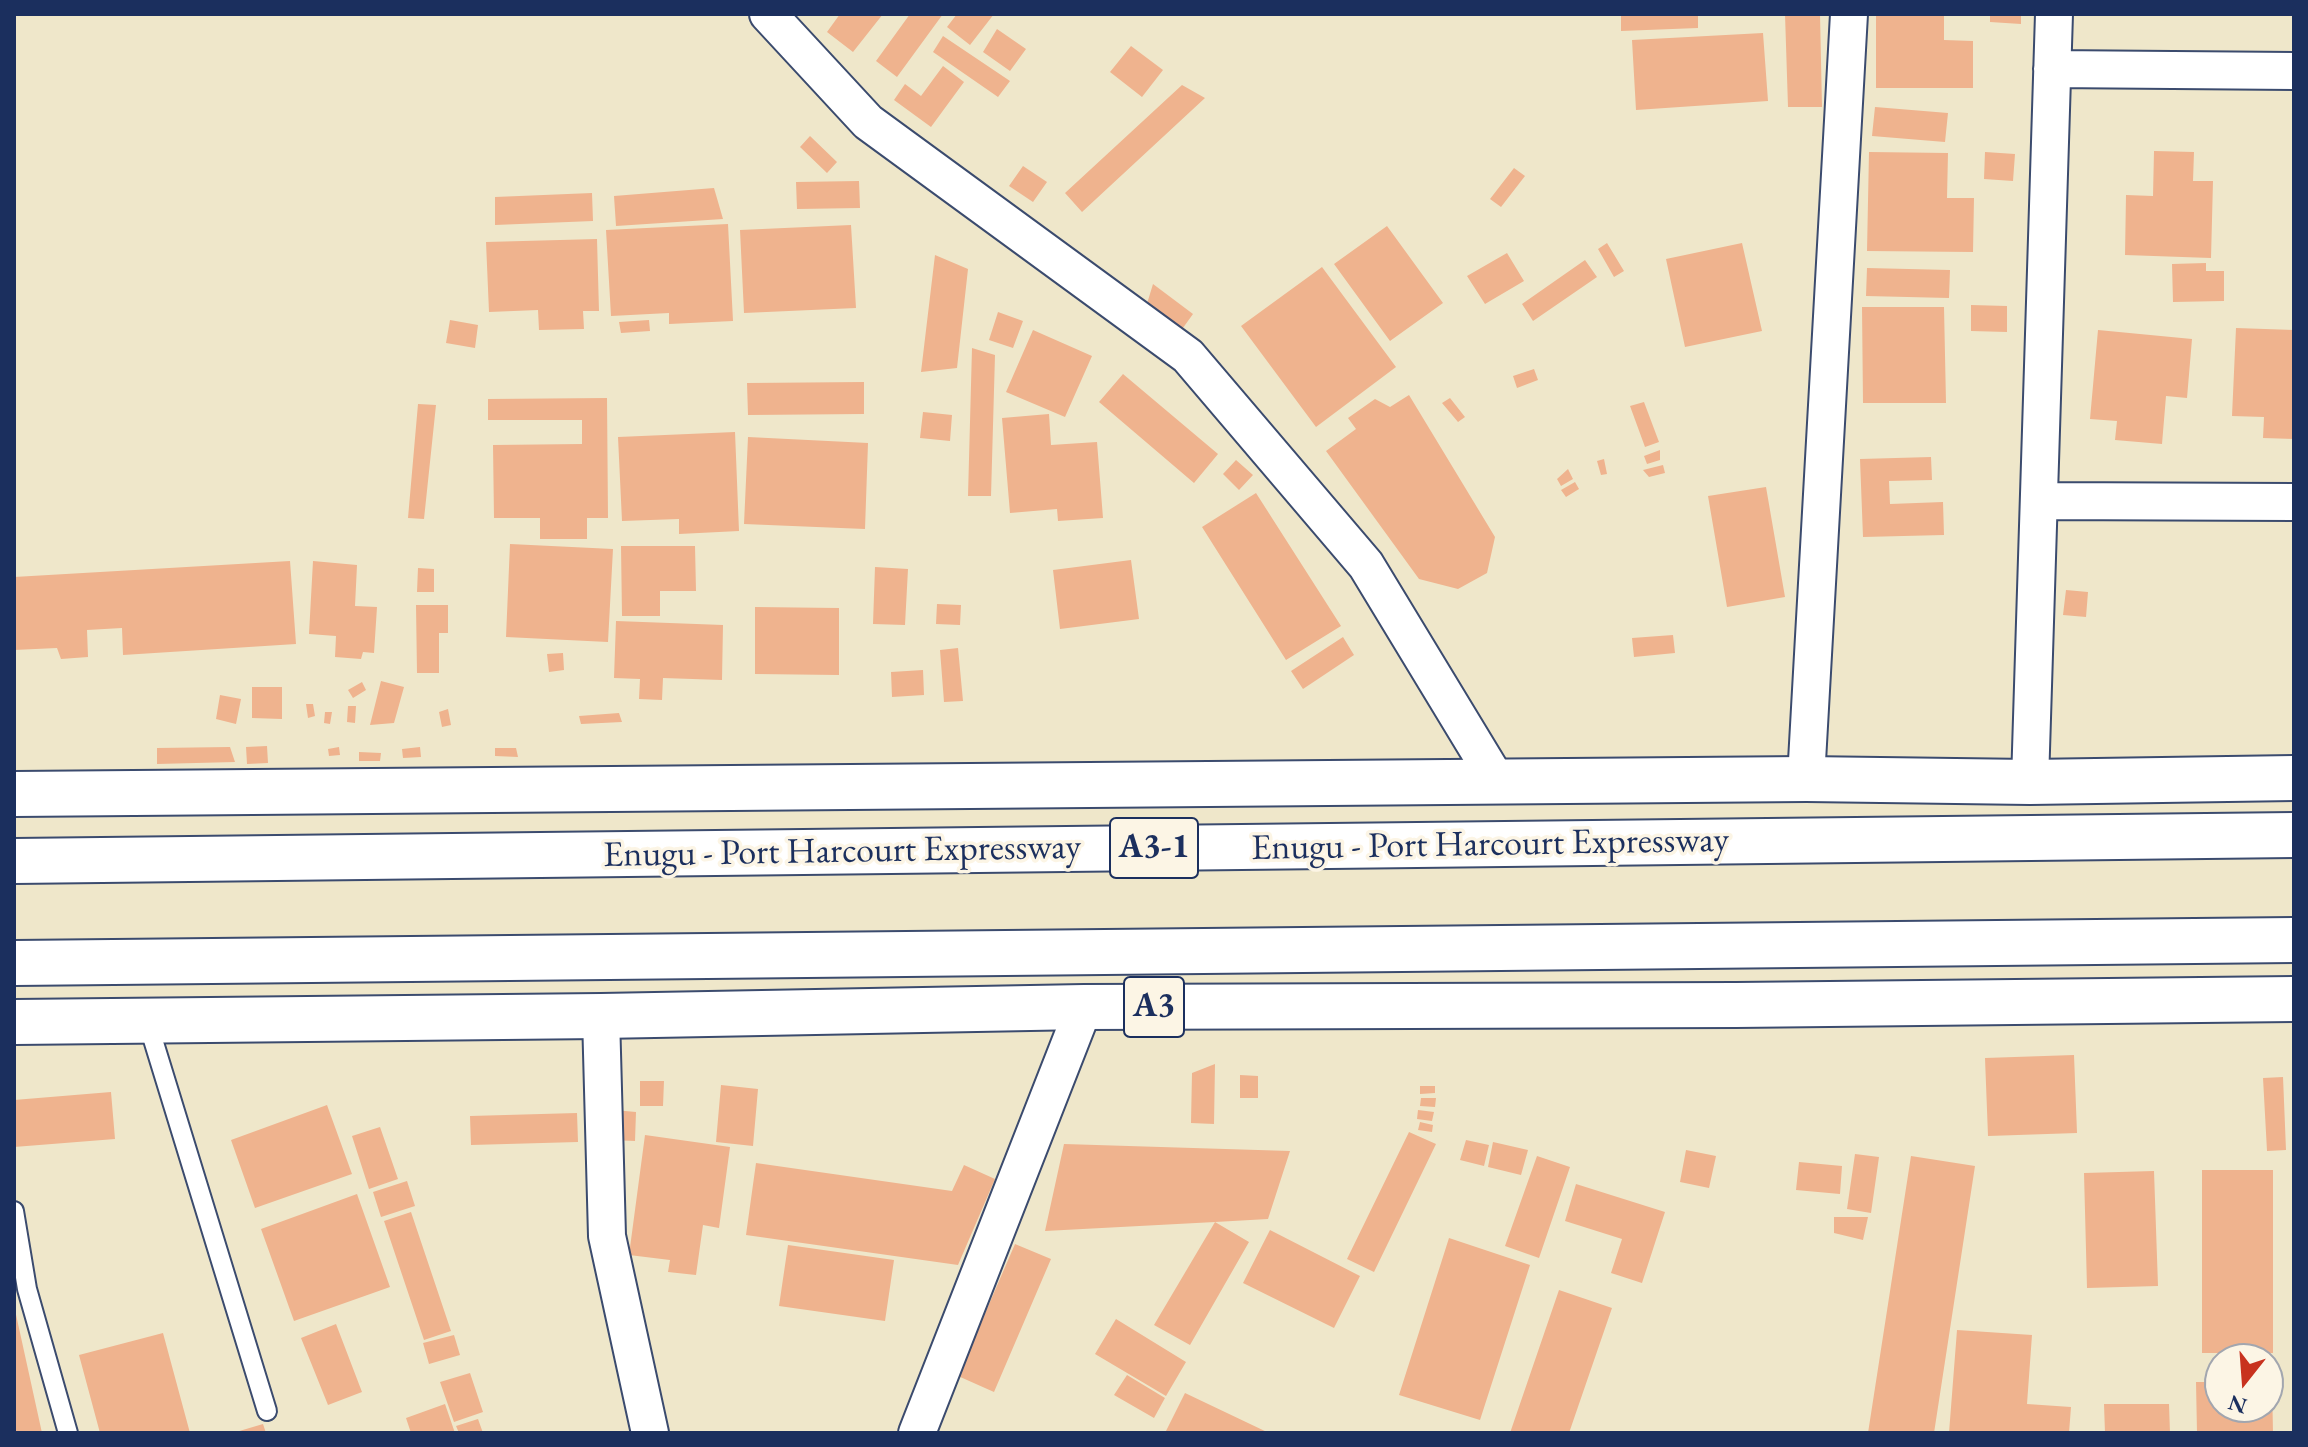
<!DOCTYPE html>
<html>
<head>
<meta charset="utf-8">
<style>
  body { margin:0 }
  #map { position:relative; width:2308px; height:1447px; overflow:hidden; background:#efe7ca; font-family:"EB Garamond",serif }
  canvas { display:block }
  .frame { position:absolute; inset:0; border:16px solid #1b2f5e; pointer-events:none }
  .north { position:absolute; left:2204px; top:1343px; width:80px; height:80px; box-sizing:border-box; background:#fcf5e5; border:2px solid #a2a6af; border-radius:50%; rotate:197deg; font-size:22px; font-weight:700; line-height:32px; text-align:center; color:#1b2f5e }
  .north::after { content:''; display:block; margin:auto; width:28px; height:36px; background:#c8321e; clip-path:polygon(50% 0,100% 100%,50% 72%,0 100%) }
</style>
</head>
<body>
<div id="map">
<canvas width="2308" height="1447"></canvas>
<div class="frame"></div>
<div class="north">N</div>
</div>
<script>
const c = document.querySelector('canvas').getContext('2d');
c.lineJoin = 'round';
function fillPath(path, color) {
  c.fillStyle = color;
  c.fill(path, 'evenodd');
}
function shape(rows) {
  const path = new Path2D();
  for (const r of rows) {
    path.moveTo(r[0], r[1]);
    for (let i = 2; i < r.length; i += 2) path.lineTo(r[i], r[i + 1]);
  }
  return path;
}
function trace(path, color, width, dash) {
  c.strokeStyle = color;
  c.lineWidth = width;
  c.lineCap = dash ? 'butt' : 'round';
  c.setLineDash(dash || []);
  c.stroke(path);
}
function drawText(font, color, halo, rows, align = 'center') {
  c.font = font + ' "EB Garamond",serif';
  c.lineWidth = 7;
  c.setLineDash([]);
  c.textBaseline = 'middle';
  c.strokeStyle = halo;
  c.fillStyle = color;
  for (const [text, x, y, turn = 0] of rows) {
    c.save();
    c.translate(x, y);
    c.rotate((+turn || 0) * Math.PI / 180);
    c.textAlign = isNaN(turn) ? turn : align;
    if (halo) c.strokeText(text, 0, 0);
    c.fillText(text, 0, 0);
    c.restore();
  }
}
const building = shape([
  [840,14,883,14,853,52,827,32],
  [910,14,943,14,897,77,876,61],
  [957,14,994,14,970,45,947,27],
  [1621,14,1698,14,1698,28,1621,31],
  [1785,14,1820,14,1822,107,1788,107],
  [1876,14,1944,14,1944,40,1973,41,1973,88,1876,88],
  [1990,14,2021,14,2021,24,1990,22],
  [997,29,1026,49,1010,71,983,52],
  [1763,33,1768,101,1636,110,1632,40],
  [943,36,1010,81,998,97,933,52],
  [1131,46,1163,70,1142,97,1110,72],
  [943,66,964,82,931,127,894,100,905,84,921,96],
  [1182,85,1205,98,1082,212,1065,193],
  [1875,107,1948,113,1945,142,1872,136],
  [810,136,837,162,827,173,800,147],
  [2154,151,2194,152,2193,181,2213,181,2211,258,2125,255,2126,195,2153,196],
  [1869,152,1948,153,1947,198,1974,198,1973,252,1867,251],
  [1985,152,2015,154,2013,181,1984,179],
  [1023,166,1047,182,1033,202,1009,186],
  [1514,168,1525,176,1501,207,1490,199],
  [859,181,860,208,797,209,796,182],
  [714,188,723,219,616,226,614,196],
  [592,193,593,221,495,225,495,197],
  [728,224,733,321,669,324,669,313,611,316,606,230],
  [851,225,856,308,744,313,740,230],
  [1387,226,1443,303,1390,341,1334,264],
  [597,239,599,311,583,311,584,329,539,330,538,310,489,312,486,242],
  [1607,243,1624,271,1614,277,1598,249],
  [1742,243,1762,331,1685,347,1666,259],
  [1507,253,1524,281,1485,304,1467,276],
  [935,255,968,269,957,368,921,372],
  [1585,260,1597,277,1533,321,1522,304],
  [2206,263,2206,271,2224,271,2224,301,2173,302,2172,264],
  [1322,267,1396,367,1316,427,1241,326],
  [1867,268,1950,270,1949,298,1866,296],
  [1153,284,1193,314,1180,332,1146,307],
  [1971,305,2007,306,2007,332,1971,331],
  [1862,307,1944,307,1946,403,1863,403],
  [998,312,1023,321,1013,348,989,340],
  [450,320,478,325,475,348,446,343],
  [649,320,650,331,621,333,619,322],
  [2236,328,2294,330,2294,439,2263,438,2264,417,2232,416],
  [1033,330,1092,356,1065,417,1006,392],
  [2098,330,2192,339,2187,398,2166,396,2162,444,2115,440,2117,421,2090,419],
  [972,348,995,355,991,496,968,496],
  [1534,369,1538,380,1517,388,1513,376],
  [1123,374,1218,454,1194,483,1099,402],
  [864,382,864,414,748,415,747,383],
  [1409,395,1495,537,1487,573,1458,589,1419,579,1326,451,1356,429,1348,418,1375,399,1390,407],
  [607,398,608,518,587,518,587,539,540,539,540,518,494,518,493,445,582,444,582,420,488,420,488,399],
  [1450,398,1465,417,1458,422,1442,403],
  [1644,402,1659,442,1645,447,1630,406],
  [418,404,436,405,424,519,408,518],
  [923,412,952,415,950,441,920,438],
  [1049,414,1051,445,1097,442,1103,518,1058,521,1057,509,1010,513,1002,418],
  [735,432,739,531,679,534,679,519,622,521,618,437],
  [748,437,868,443,865,529,744,524],
  [1660,450,1660,460,1647,464,1644,456],
  [1931,457,1932,480,1889,481,1890,504,1943,502,1944,535,1863,537,1860,459],
  [1604,459,1607,474,1601,475,1597,461],
  [1236,460,1253,475,1239,490,1223,474],
  [1663,465,1665,473,1649,477,1643,470],
  [1568,469,1573,479,1561,486,1557,479],
  [1575,482,1579,489,1566,497,1561,490],
  [1766,487,1785,597,1727,607,1708,496],
  [1256,493,1341,626,1286,660,1202,527],
  [510,544,613,549,608,642,506,637],
  [621,546,695,546,696,591,660,591,660,616,622,616],
  [1131,560,1139,619,1060,629,1053,570],
  [290,561,296,644,123,655,122,628,87,630,88,657,61,659,57,648,14,650,14,577],
  [313,561,357,565,355,606,377,607,374,653,363,652,361,659,335,657,336,636,309,634],
  [875,567,908,569,905,625,873,624],
  [418,568,434,569,434,592,417,592],
  [2066,590,2088,592,2086,617,2063,615],
  [937,604,961,605,960,625,936,624],
  [416,605,448,605,448,633,439,633,439,673,417,673],
  [755,607,839,608,839,675,755,674],
  [616,621,723,625,722,680,663,678,662,700,639,699,640,679,614,678],
  [1673,635,1675,653,1634,657,1632,638],
  [1343,637,1354,655,1303,689,1291,671],
  [958,648,963,701,944,702,940,650],
  [563,653,564,670,549,672,547,654],
  [923,670,924,695,892,697,891,672],
  [381,681,404,687,394,723,370,725],
  [362,682,366,690,353,698,348,690],
  [252,687,282,687,282,719,252,718],
  [220,695,241,699,236,724,216,719],
  [306,704,313,704,315,716,308,718],
  [348,706,356,706,355,723,347,722],
  [448,709,451,725,442,727,439,712],
  [325,712,332,712,330,724,324,723],
  [619,713,622,722,581,724,579,716],
  [267,746,268,763,247,764,246,747],
  [230,747,235,762,157,764,157,748],
  [339,747,340,755,329,756,328,749],
  [420,747,421,757,403,758,402,749],
  [495,748,516,748,518,757,495,756],
  [359,752,381,753,380,761,359,761],
  [2074,1055,2077,1133,1988,1136,1985,1058],
  [1215,1064,1214,1124,1191,1123,1192,1073],
  [1240,1075,1258,1076,1258,1098,1240,1098],
  [2283,1077,2286,1150,2267,1151,2263,1078],
  [640,1081,664,1081,663,1106,640,1106],
  [721,1085,758,1089,753,1146,716,1142],
  [1420,1086,1435,1086,1435,1093,1420,1094],
  [111,1092,115,1139,14,1147,14,1100],
  [1421,1098,1436,1098,1435,1107,1420,1106],
  [327,1105,352,1174,255,1208,231,1140],
  [614,1110,636,1112,635,1141,612,1140],
  [1418,1110,1434,1112,1432,1121,1417,1119],
  [577,1113,578,1142,471,1145,470,1116],
  [1420,1122,1433,1125,1432,1132,1418,1130],
  [380,1127,398,1179,369,1189,352,1136],
  [1409,1132,1436,1144,1374,1272,1347,1259],
  [645,1135,730,1147,719,1228,703,1225,696,1275,668,1272,670,1260,629,1255],
  [1466,1140,1489,1145,1484,1166,1460,1160],
  [1493,1142,1528,1150,1521,1175,1488,1167],
  [1064,1144,1290,1151,1268,1219,1215,1222,1249,1242,1190,1345,1154,1325,1215,1222,1045,1231],
  [1686,1150,1716,1156,1709,1188,1680,1182],
  [1855,1154,1879,1157,1871,1213,1847,1209],
  [1537,1156,1570,1167,1539,1258,1505,1246],
  [1911,1156,1975,1166,1934,1433,1868,1433],
  [1799,1162,1842,1166,1840,1194,1796,1190],
  [756,1163,952,1191,964,1165,995,1179,958,1265,746,1235],
  [2202,1170,2273,1170,2273,1353,2202,1353],
  [2154,1171,2158,1286,2087,1288,2084,1173],
  [407,1181,415,1206,381,1217,373,1192],
  [1576,1184,1665,1212,1642,1283,1611,1273,1622,1239,1565,1221],
  [357,1194,390,1287,294,1321,261,1229],
  [411,1212,451,1331,424,1340,384,1221],
  [1834,1217,1868,1217,1863,1240,1834,1233],
  [1270,1230,1360,1276,1334,1328,1243,1283],
  [1449,1238,1530,1265,1480,1420,1399,1395],
  [1015,1244,1051,1259,994,1392,958,1376],
  [788,1245,894,1260,885,1321,779,1306],
  [1559,1290,1612,1308,1569,1433,1510,1433],
  [14,1310,15,1310,42,1433,14,1433],
  [1116,1319,1186,1362,1166,1396,1095,1354],
  [336,1324,362,1392,328,1405,301,1338],
  [1957,1330,2032,1335,2027,1404,2071,1407,2069,1433,1949,1433],
  [163,1333,190,1433,100,1433,79,1355],
  [454,1335,460,1355,429,1364,423,1343],
  [470,1373,483,1412,454,1422,440,1382],
  [1127,1375,1165,1398,1154,1418,1114,1395],
  [2268,1381,2272,1381,2273,1433,2197,1433,2196,1382,2220,1382,2220,1407,2268,1407],
  [1185,1393,1269,1433,1165,1433],
  [445,1404,455,1433,411,1433,406,1418],
  [2104,1404,2169,1404,2170,1433,2105,1433],
  [478,1419,483,1433,459,1433,456,1426],
  [263,1424,266,1433,237,1433,236,1432]
]);
const service = shape([
  [147,1020,267,1411],
  [14,1211,27,1289,68,1433]
]);
const minor = shape([
  [768,14,868,122,1188,356,1366,565,1497,781],
  [2052,69,2294,71],
  [2040,501,2294,502],
  [1806,779,1849,14],
  [2030,782,2054,14],
  [601,1016,607,1236,650,1433],
  [917,1433,1084,1007]
]);
const primary = shape([
  [14,794,1806,779,2030,782,2294,778],
  [14,1022,601,1016,1084,1007,1736,1005,2294,999]
]);
const trunk = shape([
  [14,861,2294,835],
  [14,963,2294,940]
]);
const shields = [
  [1154,848,88],
  [1154,1007,60]
];
const shieldNames = [
  ["A3-1",1154,848],
  ["A3",1154,1007]
];
const streetNames = [
  ["Enugu - Port Harcourt Expressway",1490,845,-1],
  ["Enugu - Port Harcourt Expressway",842,852,-1]
];
fillPath(building, '#efb38e');
trace(service, '#3b4b6e', 22);
trace(minor, '#3b4b6e', 40);
trace(primary, '#3b4b6e', 48);
trace(trunk, '#3b4b6e', 48);
trace(service, '#fff', 18);
trace(minor, '#fff', 36);
trace(primary, '#fff', 44);
trace(trunk, '#fff', 44);
for (const [x, y, w] of shields) {
  const box = new Path2D();
  box.roundRect(x - w / 2, y - 30, w, 60, 6);
  c.fillStyle = '#fcf5e5';
  c.fill(box);
  trace(box, '#1b2f5e', 2);
}
drawText('bold 34px', '#1b2f5e', null, shieldNames);
drawText('36px', '#1b2f5e', '#fcf5e5', streetNames);
</script>
</body>
</html>
